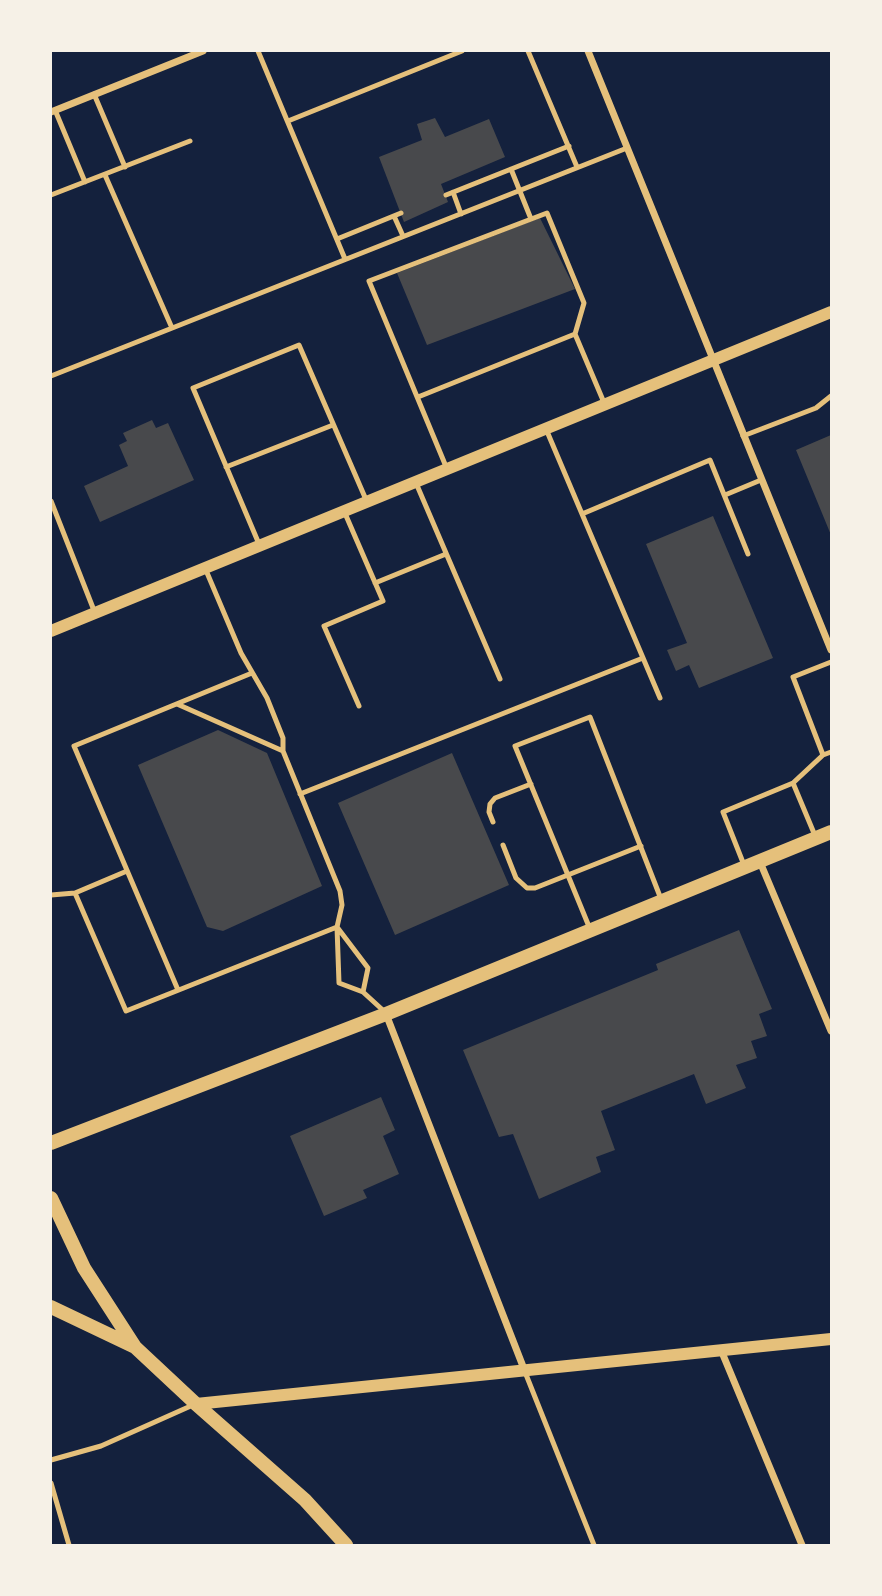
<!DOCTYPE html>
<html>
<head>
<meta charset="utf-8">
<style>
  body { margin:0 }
  #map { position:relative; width:882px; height:1596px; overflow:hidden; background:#14213d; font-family:Overpass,sans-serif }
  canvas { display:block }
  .frame { position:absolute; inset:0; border:52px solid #f6f1e7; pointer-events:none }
</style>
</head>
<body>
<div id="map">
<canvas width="882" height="1596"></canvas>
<div class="frame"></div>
</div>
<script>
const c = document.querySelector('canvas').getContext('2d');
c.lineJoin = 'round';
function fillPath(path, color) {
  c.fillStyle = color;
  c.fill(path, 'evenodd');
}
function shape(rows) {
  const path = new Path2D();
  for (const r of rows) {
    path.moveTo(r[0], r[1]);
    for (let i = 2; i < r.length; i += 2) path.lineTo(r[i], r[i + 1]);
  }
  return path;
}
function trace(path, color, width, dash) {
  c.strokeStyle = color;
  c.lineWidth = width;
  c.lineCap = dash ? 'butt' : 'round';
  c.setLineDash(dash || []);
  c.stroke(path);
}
const building = shape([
  [435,118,445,137,489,119,505,157,441,184,448,202,404,222,379,157,422,140,417,124],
  [540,218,575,289,427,345,397,273],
  [152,420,156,428,168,423,194,480,100,522,84,486,128,466,119,445,127,441,123,433],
  [831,435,831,535,796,450],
  [713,516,773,658,699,688,689,665,676,671,667,650,687,643,646,544],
  [218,730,267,753,322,886,223,931,207,927,138,765],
  [452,753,509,885,395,935,338,803],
  [739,930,772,1009,759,1014,767,1036,751,1041,757,1058,736,1065,746,1088,706,1104,694,1074,601,1111,615,1150,596,1157,601,1172,539,1199,513,1134,499,1137,463,1050,658,970,656,964],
  [381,1097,395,1130,383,1136,399,1174,363,1190,367,1198,324,1216,290,1136]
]);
const service = shape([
  [258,51,345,259],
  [528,51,577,167],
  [94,94,125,167],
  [55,110,85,182],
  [288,121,462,51],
  [511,169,531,219],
  [105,175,172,328],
  [453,192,461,214],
  [51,195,190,141],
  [446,195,569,146],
  [394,216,403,236],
  [337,239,401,213],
  [575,334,605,405],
  [51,376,627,148],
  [418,397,575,334,584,303,547,213,369,281,447,469],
  [546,429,660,698],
  [743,436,816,408,831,396],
  [226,467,333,425],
  [416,483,500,679],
  [725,495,761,480],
  [51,501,95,613],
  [344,511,383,601,324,626,359,706],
  [582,514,710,460,748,554],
  [259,544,193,388,299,345,367,502],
  [205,568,241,653,267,698,283,738,283,751,340,891,342,905,337,927,339,983,363,992,386,1013],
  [375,583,446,554],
  [177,704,283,751],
  [823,755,793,677,831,662],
  [793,783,816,838],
  [300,794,643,658],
  [493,822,489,812,490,804,495,798,531,784],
  [503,845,516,878,527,888,535,888,641,846],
  [744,865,723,812,793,783,823,755,831,752],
  [75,893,127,871],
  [51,895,75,893,126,1011,337,927],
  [337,927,368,968,363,992],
  [590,929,515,746,590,717,661,899],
  [178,990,74,746,252,673],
  [525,1372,594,1545],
  [51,1460,101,1446,193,1405],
  [51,1483,69,1545]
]);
const minor = shape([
  [588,51,831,650],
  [51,112,203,51],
  [760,862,831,1031],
  [386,1014,524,1369],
  [721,1350,802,1545]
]);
const tertiary = shape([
  [51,631,831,312],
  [196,1404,831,1339]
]);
const secondary = shape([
  [51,1143,386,1014,831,832],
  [51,1198,84,1268,135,1347,196,1404,305,1500,346,1545],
  [51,1307,135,1347]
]);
fillPath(building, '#48494c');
trace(service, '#e5c07b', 5);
trace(minor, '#e5c07b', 7);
trace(tertiary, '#e5c07b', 12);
trace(secondary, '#e5c07b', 14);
</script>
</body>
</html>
